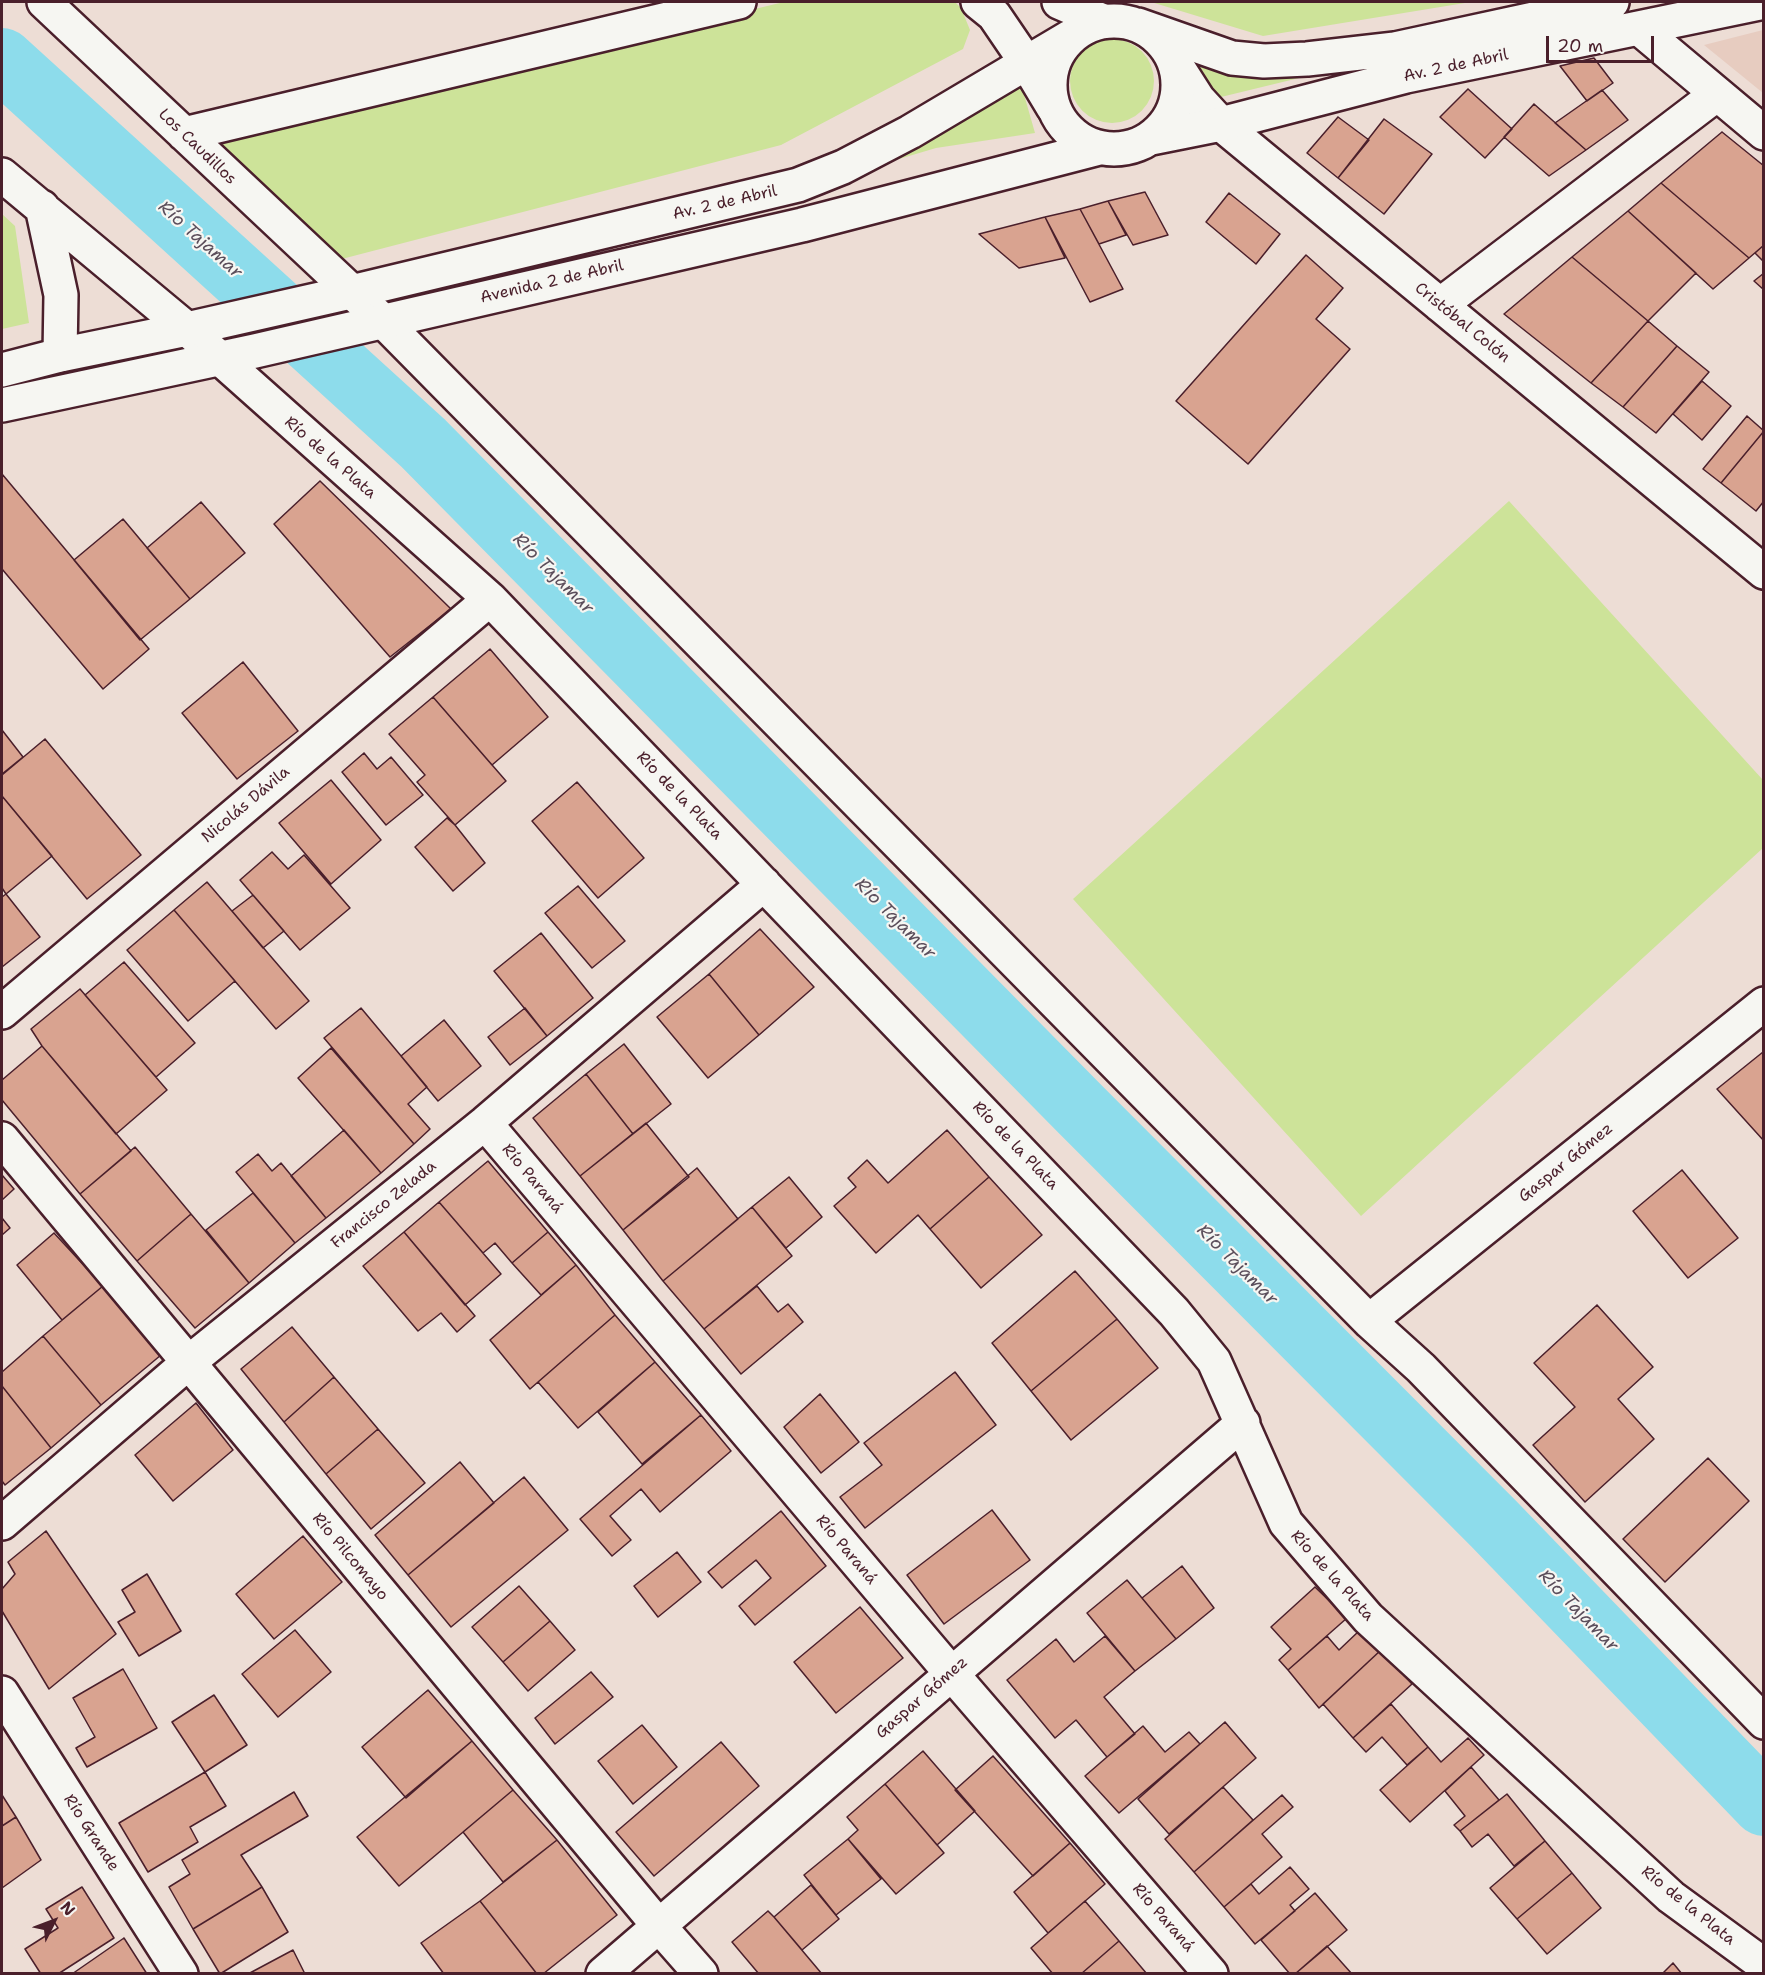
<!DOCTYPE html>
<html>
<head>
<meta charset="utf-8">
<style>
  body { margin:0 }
  #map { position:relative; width:1765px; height:1975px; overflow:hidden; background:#edddd5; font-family:"Shantell Sans",sans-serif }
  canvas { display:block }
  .frame { position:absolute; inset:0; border:3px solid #4a1f2b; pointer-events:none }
  .north { position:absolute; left:24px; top:1891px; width:60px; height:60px; -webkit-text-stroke:4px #f6f6f2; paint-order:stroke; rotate:48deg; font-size:16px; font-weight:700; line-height:24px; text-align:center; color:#4a1f2b }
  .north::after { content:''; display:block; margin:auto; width:21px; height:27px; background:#4a1f2b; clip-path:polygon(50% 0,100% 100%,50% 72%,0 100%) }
  .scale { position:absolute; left:1546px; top:36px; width:108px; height:27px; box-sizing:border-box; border:3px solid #4a1f2b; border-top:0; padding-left:8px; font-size:18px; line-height:21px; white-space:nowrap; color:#4a1f2b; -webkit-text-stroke:4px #f6f6f2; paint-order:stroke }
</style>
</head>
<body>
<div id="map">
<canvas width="1765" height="1975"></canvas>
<div class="frame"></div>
<div class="north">N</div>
<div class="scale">20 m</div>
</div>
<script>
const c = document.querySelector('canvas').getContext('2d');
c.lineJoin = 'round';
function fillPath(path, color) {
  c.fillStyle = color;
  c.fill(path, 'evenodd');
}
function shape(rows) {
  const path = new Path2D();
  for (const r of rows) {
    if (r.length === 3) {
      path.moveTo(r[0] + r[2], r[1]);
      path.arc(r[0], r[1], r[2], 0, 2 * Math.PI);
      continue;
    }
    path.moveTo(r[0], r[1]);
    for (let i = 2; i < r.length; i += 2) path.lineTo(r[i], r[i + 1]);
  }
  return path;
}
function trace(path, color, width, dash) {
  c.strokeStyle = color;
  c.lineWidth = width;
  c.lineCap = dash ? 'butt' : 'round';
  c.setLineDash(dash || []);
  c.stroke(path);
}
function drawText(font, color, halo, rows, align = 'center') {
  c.font = font + ' "Shantell Sans",sans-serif';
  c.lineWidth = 4.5;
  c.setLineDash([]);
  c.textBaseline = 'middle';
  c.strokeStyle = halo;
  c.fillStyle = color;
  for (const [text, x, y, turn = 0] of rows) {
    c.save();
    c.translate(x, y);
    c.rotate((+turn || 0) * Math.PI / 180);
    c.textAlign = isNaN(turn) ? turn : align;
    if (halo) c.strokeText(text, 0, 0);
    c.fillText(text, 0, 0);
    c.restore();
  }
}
const built = shape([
  [1763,30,1764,30,1763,93,1704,45]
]);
const green = shape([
  [784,2,955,2,961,8,970,30,963,49,781,145,334,261,209,139],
  [1151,2,1471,2,1263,36],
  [1112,81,42],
  [1185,55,1336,69,1221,97],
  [1019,77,1035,133,936,148,862,170],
  [2,214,15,226,29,323,2,329],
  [1509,501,1763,780,1763,848,1361,1216,1073,899]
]);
const river = shape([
  [2,60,423,443,1080,1109,1494,1524,1764,1804]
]);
const building = shape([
  [1594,58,1613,83,1587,101,1560,66,1594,58],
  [1468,89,1512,129,1485,158,1440,117,1468,89],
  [1602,90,1628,120,1586,150,1555,123,1602,90],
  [1534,104,1586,150,1549,176,1504,137,1534,104],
  [1338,117,1369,140,1338,178,1307,153,1338,117],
  [1384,119,1432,154,1384,214,1338,178,1384,119],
  [1722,132,1764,166,1764,245,1749,258,1661,183,1722,132],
  [1661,183,1749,258,1713,289,1628,211,1661,183],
  [1145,192,1168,235,1133,245,1108,201,1145,192],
  [1229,193,1280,234,1256,264,1206,222,1229,193],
  [1108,201,1126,235,1099,244,1080,209,1108,201],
  [1080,209,1123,289,1090,302,1045,217,1080,209],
  [1628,211,1696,273,1648,321,1572,257,1628,211],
  [1045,217,1065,258,1019,268,979,234,1045,217],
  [1764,245,1764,262,1755,253,1764,245],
  [1306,255,1343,288,1316,319,1350,349,1248,464,1176,401,1306,255],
  [1572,257,1648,321,1591,383,1504,314,1572,257],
  [1764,273,1764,290,1754,281,1764,273],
  [1648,321,1677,346,1623,407,1591,383,1648,321],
  [1677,346,1709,372,1656,433,1623,407,1677,346],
  [1702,381,1731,406,1702,440,1673,414,1702,381],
  [1747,416,1764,431,1721,483,1703,469,1747,416],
  [1764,431,1764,501,1756,511,1721,483,1764,431],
  [2,474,149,649,103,689,2,569,2,474],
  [320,481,451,609,390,657,274,524,320,481],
  [201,502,245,553,190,599,147,548,201,502],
  [123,519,190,599,140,640,74,560,123,519],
  [490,649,548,717,492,765,433,697,490,649],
  [243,662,298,731,237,779,182,713,243,662],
  [433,697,506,781,455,825,417,782,425,775,389,734,433,697],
  [2,730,23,757,2,774,2,730],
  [45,739,141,855,87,899,2,796,2,775,45,739],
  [364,753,377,769,391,757,423,795,386,825,342,772,364,753],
  [331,780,381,840,331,884,279,823,331,780],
  [577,782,644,858,598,898,532,821,577,782],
  [2,796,52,856,6,894,2,888,2,796],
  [447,818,455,825,485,863,453,891,415,847,447,818],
  [272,852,288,869,304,855,350,908,300,950,240,880,272,852],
  [207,882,309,1001,276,1029,174,910,207,882],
  [578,886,625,941,592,968,545,913,578,886],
  [6,894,40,937,2,967,2,897,6,894],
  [253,895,284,931,263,948,232,911,253,895],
  [174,910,235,981,188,1021,127,950,174,910],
  [760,929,814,987,759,1035,709,974,760,929],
  [541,933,593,998,547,1036,494,971,541,933],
  [124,962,195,1043,156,1077,85,995,124,962],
  [709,974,759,1035,708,1078,657,1017,709,974],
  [80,989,167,1090,116,1134,42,1046,31,1029,80,989],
  [361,1008,427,1087,408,1104,430,1129,414,1144,324,1038,361,1008],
  [525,1008,547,1036,510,1065,488,1037,525,1008],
  [444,1020,481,1066,438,1101,401,1056,444,1020],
  [624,1044,671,1104,633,1134,586,1074,624,1044],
  [42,1046,131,1151,80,1194,2,1100,2,1080,42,1046],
  [331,1048,414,1144,381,1173,298,1078,331,1048],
  [1763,1052,1764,1053,1764,1141,1717,1089,1763,1052],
  [586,1074,633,1134,580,1176,533,1118,586,1074],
  [646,1123,689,1177,623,1230,580,1176,646,1123],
  [344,1130,381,1173,326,1218,291,1176,344,1130],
  [947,1130,989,1177,930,1229,918,1215,876,1253,834,1206,856,1187,848,1178,867,1160,888,1183,947,1130],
  [135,1147,191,1214,137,1261,80,1194,135,1147],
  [258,1154,272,1171,281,1163,326,1218,295,1243,236,1172,258,1154],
  [488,1161,548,1232,512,1263,495,1243,483,1253,439,1202,488,1161],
  [697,1168,738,1219,663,1281,623,1230,697,1168],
  [1682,1170,1738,1238,1688,1278,1633,1211,1682,1170],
  [2,1175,14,1189,2,1200,2,1175],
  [789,1177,822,1217,786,1248,752,1207,789,1177],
  [989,1177,1042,1235,981,1288,930,1229,989,1177],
  [253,1193,295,1243,249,1283,206,1230,253,1193],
  [439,1202,501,1274,465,1305,404,1232,439,1202],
  [752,1207,792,1256,704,1329,663,1281,752,1207],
  [191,1214,249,1283,195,1328,137,1261,191,1214],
  [2,1218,10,1228,2,1235,2,1218],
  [404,1232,475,1316,457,1332,441,1313,418,1331,363,1266,404,1232],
  [548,1232,576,1265,541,1295,512,1263,548,1232],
  [54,1233,103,1286,62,1320,17,1265,54,1233],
  [576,1265,615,1315,530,1389,490,1340,576,1265],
  [1075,1271,1117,1319,1031,1391,992,1343,1075,1271],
  [103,1286,161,1355,101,1405,43,1336,103,1286],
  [757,1286,778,1312,788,1304,803,1322,741,1374,704,1329,757,1286],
  [1597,1305,1653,1367,1618,1399,1654,1439,1585,1502,1533,1445,1575,1407,1534,1363,1597,1305],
  [615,1315,655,1362,578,1428,538,1382,615,1315],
  [1117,1319,1158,1368,1071,1440,1031,1391,1117,1319],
  [292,1327,334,1377,284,1422,241,1369,292,1327],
  [43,1336,101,1405,51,1448,2,1386,2,1372,43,1336],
  [655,1362,701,1415,642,1464,598,1412,655,1362],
  [955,1372,996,1425,865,1528,840,1497,882,1465,864,1443,955,1372],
  [334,1377,378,1429,326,1474,284,1422,334,1377],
  [2,1386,51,1448,5,1485,2,1481,2,1386],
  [820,1394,859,1442,821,1473,784,1427,820,1394],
  [196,1403,233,1450,173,1501,135,1455,196,1403],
  [701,1415,731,1451,660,1512,641,1489,610,1516,631,1540,612,1556,580,1519,701,1415],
  [378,1429,425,1483,371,1529,326,1474,378,1429],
  [1708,1458,1749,1501,1665,1582,1623,1539,1708,1458],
  [460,1462,494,1503,408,1575,375,1535,460,1462],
  [524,1477,568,1530,451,1627,408,1575,524,1477],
  [992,1510,1030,1560,944,1624,907,1575,992,1510],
  [781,1511,826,1566,755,1625,739,1606,771,1578,756,1560,722,1588,708,1572,781,1511],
  [46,1531,116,1634,49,1689,2,1611,2,1589,15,1574,8,1562,46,1531],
  [303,1536,342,1582,274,1639,236,1594,303,1536],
  [677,1552,701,1582,658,1617,634,1586,677,1552],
  [1182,1566,1214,1608,1176,1639,1142,1598,1182,1566],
  [147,1574,181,1631,139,1656,118,1622,135,1612,122,1590,147,1574],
  [1127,1580,1176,1639,1135,1671,1087,1613,1127,1580],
  [519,1586,550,1621,503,1662,472,1627,519,1586],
  [1315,1587,1347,1618,1288,1670,1279,1660,1291,1649,1271,1627,1315,1587],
  [860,1607,903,1658,836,1713,794,1662,860,1607],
  [550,1621,575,1650,528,1691,503,1662,550,1621],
  [295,1630,331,1672,278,1717,242,1674,295,1630],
  [1360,1630,1381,1650,1319,1708,1288,1670,1327,1636,1339,1650,1360,1630],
  [1105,1636,1135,1671,1104,1697,1135,1734,1107,1757,1076,1720,1055,1738,1007,1680,1056,1639,1074,1662,1105,1636],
  [1381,1650,1412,1684,1353,1738,1323,1704,1381,1650],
  [123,1669,157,1728,87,1767,76,1748,95,1737,73,1698,123,1669],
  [591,1672,613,1697,555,1744,535,1718,591,1672],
  [428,1690,472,1741,406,1798,362,1747,428,1690],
  [214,1695,247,1745,205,1772,172,1722,214,1695],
  [1391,1704,1428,1747,1407,1765,1382,1737,1366,1752,1353,1738,1391,1704],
  [1225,1722,1256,1758,1169,1834,1138,1799,1225,1722],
  [642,1725,677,1767,633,1804,598,1761,642,1725],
  [1143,1726,1165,1752,1189,1732,1200,1744,1119,1813,1085,1776,1143,1726],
  [1468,1738,1484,1755,1410,1822,1380,1790,1428,1747,1441,1762,1468,1738],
  [472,1741,513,1790,399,1886,357,1837,472,1741],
  [721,1742,759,1786,654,1876,616,1832,721,1742],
  [923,1751,975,1811,937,1845,885,1784,923,1751],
  [993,1756,1070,1843,1033,1876,955,1790,993,1756],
  [1471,1767,1499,1800,1460,1831,1454,1825,1465,1816,1445,1791,1471,1767],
  [205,1772,226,1806,190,1827,198,1842,148,1872,119,1823,205,1772],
  [885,1784,944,1853,896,1894,848,1839,858,1830,847,1817,885,1784],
  [1223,1787,1253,1820,1194,1872,1165,1839,1223,1787],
  [513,1790,557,1840,503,1882,463,1832,513,1790],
  [294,1792,308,1816,241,1855,262,1887,193,1929,169,1887,190,1874,182,1860,294,1792],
  [1507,1794,1545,1841,1514,1866,1488,1834,1472,1847,1460,1831,1507,1794],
  [2,1795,16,1817,2,1826,2,1795],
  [1282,1795,1293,1807,1262,1834,1282,1857,1224,1907,1194,1872,1282,1795],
  [16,1817,41,1860,2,1888,2,1826,16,1817],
  [848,1839,881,1879,836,1915,804,1875,848,1839],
  [557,1840,617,1915,543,1974,537,1974,480,1901,557,1840],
  [1545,1841,1572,1873,1517,1919,1490,1888,1545,1841],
  [1070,1843,1105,1884,1048,1933,1014,1892,1070,1843],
  [1290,1867,1309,1889,1290,1905,1295,1911,1255,1944,1224,1907,1251,1884,1259,1894,1290,1867],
  [1572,1873,1601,1908,1547,1954,1517,1919,1572,1873],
  [811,1885,839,1919,802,1950,774,1917,811,1885],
  [82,1887,114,1938,58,1974,41,1974,25,1949,58,1928,46,1909,82,1887],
  [262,1887,288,1932,220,1974,193,1929,262,1887],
  [1315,1893,1347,1930,1295,1974,1290,1974,1261,1940,1315,1893],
  [480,1901,537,1974,444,1974,421,1943,480,1901],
  [1085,1901,1119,1941,1081,1974,1053,1974,1031,1948,1085,1901],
  [768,1911,774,1917,822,1974,759,1974,732,1942,768,1911],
  [124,1938,147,1974,72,1974,124,1938],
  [1119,1941,1147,1974,1081,1974,1119,1941],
  [1327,1946,1352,1974,1295,1974,1327,1946],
  [293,1950,305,1974,248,1974,293,1950],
  [1673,1963,1682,1974,1662,1974,1673,1963]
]);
const street = shape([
  [44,2,383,321,1369,1321,1421,1368,1764,1722],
  [978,2,994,15,1026,62,1053,107],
  [1059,2,1103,21],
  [1640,29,1764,133],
  [1175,63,1198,99,1221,124,1764,572],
  [184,134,739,2],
  [2,175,187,329,490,599,1174,1312,1214,1361,1286,1523,1368,1618,1671,1897,1764,1965],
  [42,207,61,295,60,355],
  [1440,305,1717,94],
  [2,1012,490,599],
  [485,1123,951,1673,1211,1974],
  [2,1139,658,1925,701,1974],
  [1369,1321,1764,1004],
  [2,1523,189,1362,485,1123,764,884],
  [2,1693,181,1974],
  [603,1974,1243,1423]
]);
const secondary = shape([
  [1114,85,64],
  [1138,25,1232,58,1264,61,1307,59,1395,49,1612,2],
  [1151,138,1221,124,1406,76,1764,2],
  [2,370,60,355,187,329,351,292,798,185,843,167,910,132,1070,37],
  [2,405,255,351,802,225,1099,148]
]);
const streetNames = [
  ["Av. 2 de Abril",1456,66,-12],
  ["Los Caudillos",197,147,44],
  ["Av. 2 de Abril",725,203,-13],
  ["Avenida 2 de Abril",552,282,-13],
  ["Cristóbal Colón",1462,323,39],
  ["Río de la Plata",330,458,41],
  ["Río de la Plata",679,796,46],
  ["Nicolás Dávila",246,805,-40],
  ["Río de la Plata",1015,1146,46],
  ["Gaspar Gómez",1566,1163,-39],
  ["Río Paraná",532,1179,50],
  ["Francisco Zelada",384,1205,-39],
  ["Río Paraná",846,1550,50],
  ["Río Pilcomayo",350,1557,50],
  ["Río de la Plata",1332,1576,48],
  ["Gaspar Gómez",922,1698,-41],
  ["Río Grande",91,1833,57],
  ["Río de la Plata",1688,1906,39],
  ["Río Paraná",1163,1918,49]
];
const waterNames = [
  ["Río Tajamar",200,240,42],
  ["Río Tajamar",553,574,45],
  ["Río Tajamar",895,919,45],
  ["Río Tajamar",1237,1265,45],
  ["Río Tajamar",1578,1611,46]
];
fillPath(built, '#e7ccc0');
fillPath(green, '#cde399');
trace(river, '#8ddceb', 64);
fillPath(building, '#d9a390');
trace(building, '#4a1f2b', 1.5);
trace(street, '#4a1f2b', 38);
trace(secondary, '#4a1f2b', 38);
trace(street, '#f6f6f2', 33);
trace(secondary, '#f6f6f2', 33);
drawText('16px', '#4a1f2b', '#f6f6f2', streetNames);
drawText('italic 18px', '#5b4e5b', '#f6f6f2', waterNames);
</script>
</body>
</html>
